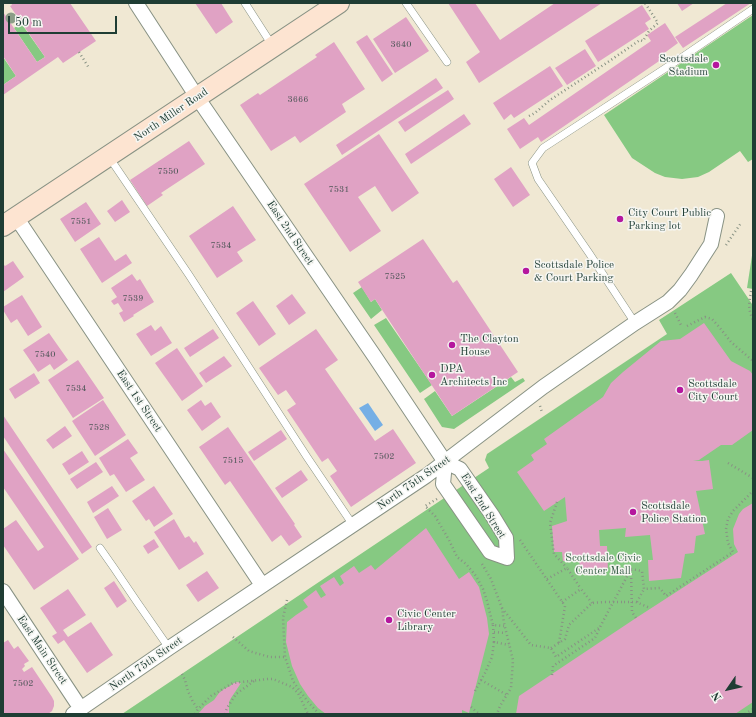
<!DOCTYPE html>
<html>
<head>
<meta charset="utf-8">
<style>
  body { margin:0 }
  #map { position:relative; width:756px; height:717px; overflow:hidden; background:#f0e8d3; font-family:"Old Standard TT",serif }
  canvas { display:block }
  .frame { position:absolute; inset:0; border:4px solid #1f3d34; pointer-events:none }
  .north { position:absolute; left:708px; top:669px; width:40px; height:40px; -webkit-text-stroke:3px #f6f6f2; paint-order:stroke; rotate:236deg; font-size:11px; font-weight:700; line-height:16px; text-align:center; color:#1f3d34 }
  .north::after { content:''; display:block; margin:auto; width:14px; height:18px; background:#1f3d34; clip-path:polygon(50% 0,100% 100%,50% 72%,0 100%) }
  .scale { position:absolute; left:8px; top:16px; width:109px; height:18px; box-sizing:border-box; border:2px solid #1f3d34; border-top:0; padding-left:5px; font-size:12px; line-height:14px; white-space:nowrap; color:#1f3d34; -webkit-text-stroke:3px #f6f6f2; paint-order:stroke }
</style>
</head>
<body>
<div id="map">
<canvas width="756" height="717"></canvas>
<div class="frame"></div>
<div class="north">N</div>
<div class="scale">50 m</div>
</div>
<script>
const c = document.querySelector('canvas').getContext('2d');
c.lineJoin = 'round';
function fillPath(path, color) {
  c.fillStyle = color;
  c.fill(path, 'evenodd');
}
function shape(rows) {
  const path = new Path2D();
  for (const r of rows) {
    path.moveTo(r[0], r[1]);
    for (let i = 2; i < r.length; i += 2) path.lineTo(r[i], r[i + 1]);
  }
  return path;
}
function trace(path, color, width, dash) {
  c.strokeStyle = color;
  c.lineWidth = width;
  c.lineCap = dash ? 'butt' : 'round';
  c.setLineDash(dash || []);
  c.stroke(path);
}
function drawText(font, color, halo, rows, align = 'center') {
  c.font = font + ' "Old Standard TT",serif';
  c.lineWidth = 3;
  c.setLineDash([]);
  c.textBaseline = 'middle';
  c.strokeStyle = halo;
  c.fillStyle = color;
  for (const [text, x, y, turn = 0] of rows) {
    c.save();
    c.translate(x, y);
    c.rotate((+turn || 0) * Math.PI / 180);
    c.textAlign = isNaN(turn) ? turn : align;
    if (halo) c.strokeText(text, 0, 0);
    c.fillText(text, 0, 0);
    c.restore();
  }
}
const green = shape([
  [753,15,753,159,748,162,740,151,709,172,698,177,682,179,665,177,655,173,632,158,604,115],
  [21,23,45,57,37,62,14,28],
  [3,57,16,76,3,85],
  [753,249,753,289,747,288],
  [731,273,752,304,753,296,753,714,122,714,489,468,485,460,487,454,667,334,659,320],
  [362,287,371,302,375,299,382,310,371,319,353,293],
  [386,318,432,385,420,393,374,325],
  [511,377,515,382,523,378,525,381,454,429,442,427,424,399,435,391,452,416]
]);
const water = shape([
  [368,403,383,425,375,431,359,408]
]);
const building = shape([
  [11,3,70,3,96,41,63,63,58,57,3,95,3,85,16,76,3,56,3,12,37,62,45,57,10,6,12,5],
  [195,3,221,3,233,22,216,34],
  [448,3,475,3,500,40,555,3,602,3,479,83,466,62,480,52],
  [677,3,694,3,682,11],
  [727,3,751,3,683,48,675,37],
  [642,5,651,19,645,23,649,29,598,62,585,41],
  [406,17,429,51,395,73,373,39],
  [665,23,678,43,663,54,665,57,541,142,538,137,520,149,507,129,524,118,529,125,651,41,647,35],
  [367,35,393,74,382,82,356,42],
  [334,42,365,89,342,104,346,112,300,143,295,136,271,151,240,105,258,93,260,95,317,57,315,55],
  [585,49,596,66,567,85,555,68],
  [550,66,563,86,514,118,511,114,504,120,493,103],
  [436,78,443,88,342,155,336,145],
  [448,90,454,99,405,132,398,122],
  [464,114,471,124,411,164,405,154],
  [379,134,419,193,392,212,375,186,358,197,381,231,350,252,304,184],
  [189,141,205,164,161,193,163,195,147,206,130,180],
  [511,167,530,195,513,207,494,179],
  [122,200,130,212,115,222,107,211],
  [86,202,101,224,75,242,60,219],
  [233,206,256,240,237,252,243,261,217,278,189,236],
  [99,237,115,261,126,254,132,263,102,283,80,249],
  [423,239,453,283,457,280,518,372,452,416,375,299,371,302,358,282],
  [13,261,24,277,3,292,3,264,5,266],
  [132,274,137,281,140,279,154,302,133,315,134,316,124,322,119,313,123,311,118,303,114,305,111,301,117,297,111,288],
  [292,294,306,313,289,325,276,306],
  [22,295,42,327,28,336,17,319,11,323,3,310,3,307],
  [253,301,276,334,259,346,236,313],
  [704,323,731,361,750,371,753,375,753,430,732,445,721,445,699,460,693,461,702,461,709,460,713,489,696,491,705,534,696,536,694,553,685,554,681,578,649,581,648,560,653,560,650,535,625,537,626,528,599,530,600,546,607,546,608,571,581,572,579,560,563,561,562,552,554,552,552,526,567,521,565,497,544,511,517,472,534,460,531,455,547,444,544,439,603,397,611,383,623,372,661,341,680,339],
  [151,325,155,331,161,326,172,343,151,356,136,334],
  [213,329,219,338,190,357,184,348],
  [316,329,338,360,325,369,375,441,393,429,416,463,351,507,330,476,337,471,328,458,322,462,287,410,296,404,286,390,278,395,259,368],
  [49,333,68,360,54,370,50,364,38,372,23,350],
  [177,348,203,386,182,401,155,363],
  [224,356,232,366,206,383,199,373],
  [78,360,104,398,73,418,48,380],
  [34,373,40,383,15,399,9,389],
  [103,400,126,435,95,456,72,421],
  [201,400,205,406,211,402,221,417,202,431,187,410],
  [3,415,92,547,82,554,3,436],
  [65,426,72,436,53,449,46,440],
  [228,427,295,524,294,525,302,537,289,546,281,535,272,542,230,481,225,485,199,447],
  [281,430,287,439,254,461,248,452],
  [128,439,138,453,130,458,145,480,126,492,114,474,110,476,99,458],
  [3,449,79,559,34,590,3,545,3,529,16,520,38,551,44,547,3,487],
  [82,451,89,462,69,475,62,464],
  [96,462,103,472,77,489,70,479],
  [301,470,308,480,282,498,275,488],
  [112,486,119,496,93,513,87,502],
  [154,486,173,514,154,527,149,519,146,521,132,501],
  [753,503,753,702,735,714,516,714,519,696,636,618,738,552,734,544,733,529,739,514,743,509],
  [108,508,122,530,107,539,94,517],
  [174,519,185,538,189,536,194,543,196,541,204,554,179,570,154,532],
  [426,528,459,579,469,572,479,587,487,618,489,634,469,713,462,710,462,714,326,714,318,708,308,696,300,684,292,666,286,642,287,622,296,615,308,607,303,600,316,590,321,598,326,595,320,586,334,577,340,586,344,583,340,576,354,566,359,573,371,565,375,570],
  [154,539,159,547,148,554,143,546],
  [207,571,219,588,198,602,186,585],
  [114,581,127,601,117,608,104,588],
  [68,589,86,615,63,630,68,637,91,622,113,655,87,673,64,640,58,644,52,636,57,633,40,608],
  [8,640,14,649,18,646,29,661,24,664,25,666,22,669,24,672,32,667,52,697,54,701,54,706,52,711,48,714,3,714,3,643],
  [237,682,241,683,231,698,229,702,229,714,198,714,205,706,214,700,219,693,224,689,230,686,234,683]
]);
const path = shape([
  [79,52,89,68],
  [529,116,535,113,550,100,608,62,640,40,643,41,649,31,658,23,645,3],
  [726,245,741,223],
  [751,291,749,305,750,312,753,321],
  [675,313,682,327],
  [687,326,705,317,712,319,720,328,731,342,753,361],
  [540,406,542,412],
  [728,463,753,478],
  [437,499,425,506,435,516,449,540,457,557,466,564,476,576,483,589,487,601,493,625,504,626],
  [557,502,550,523,554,554,567,568],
  [520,540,565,606,559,643],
  [482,564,491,579,502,608,504,623,513,660,511,688,500,706,497,714],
  [631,569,642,571,644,589,660,588,666,596,733,552,728,543,726,529,728,519,733,511,753,491],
  [631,570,632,612,636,618],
  [547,579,567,568,581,589],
  [287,600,283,618,285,657,293,681,299,690,309,703,319,714],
  [562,602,581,589,592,603],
  [621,602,624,602],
  [636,602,650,608],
  [637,602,644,589],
  [502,608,531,645,551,648,556,657,599,628],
  [493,625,494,642,509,645],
  [494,632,506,633],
  [233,637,249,651,259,654,270,657,285,657],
  [551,648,565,639,569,625,592,603,605,602],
  [182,674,185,680,188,691,193,702,198,709],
  [552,675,553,666,595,638,601,625,631,569],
  [481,680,507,695],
  [475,691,485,673,492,657,494,642],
  [471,707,479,714],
  [114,713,114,714],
  [195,714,198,709,211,696,233,683,268,679,273,679,292,687,298,693,308,714],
  [225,714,227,708,236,694,254,681],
  [745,714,753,709]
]);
const lane = shape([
  [245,3,272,45],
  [406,3,447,62],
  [109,157,189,275,307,457,353,525],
  [635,323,589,253,538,179,532,163,543,148,681,58,753,9],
  [100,548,114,568,137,602,169,648]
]);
const street = shape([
  [136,3,197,97,375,357,445,462,460,469,492,515,506,538,507,558,490,552,443,484,445,462],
  [16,217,262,585],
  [3,591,81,709],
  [73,714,169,648,426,476,543,387,635,323,668,302,680,290,691,275,711,244,717,216]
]);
const secondary = shape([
  [3,226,339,3]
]);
const pathBridge = shape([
  [605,602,621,602],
  [624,602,636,602]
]);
const trees = [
  [11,18]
];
const markers = [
  [716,65,4,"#b5179e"],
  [620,219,4,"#b5179e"],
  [526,271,4,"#b5179e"],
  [452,345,4,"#b5179e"],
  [432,375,4,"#b5179e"],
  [680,390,4,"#b5179e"],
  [633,512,4,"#b5179e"],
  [389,620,4,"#b5179e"]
];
const numberNames = [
  ["3640",401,45],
  ["3666",298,100],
  ["7550",168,172],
  ["7531",339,190],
  ["7551",81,222],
  ["7534",221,246],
  ["7525",395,277],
  ["7539",133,299],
  ["7540",45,355],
  ["7534",76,389],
  ["7528",99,428],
  ["7502",384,457],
  ["7515",233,461],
  ["7502",23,684]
];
const poiNames = [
  ["Scottsdale",708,59,"right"],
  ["Stadium",708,72,"right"],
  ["City Court Public",628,213],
  ["Parking lot",628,226],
  ["Scottsdale Police",534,265],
  ["& Court Parking",534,278],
  ["The Clayton",460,339],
  ["House",460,352],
  ["DPA",440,369],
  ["Architects Inc",440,382],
  ["Scottsdale",688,384],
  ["City Court",688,397],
  ["Scottsdale",641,506],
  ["Police Station",641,519],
  ["Civic Center",397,614],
  ["Library",397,627]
];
const streetNames = [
  ["North Miller Road",171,115,-34],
  ["East 2nd Street",290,233,56],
  ["East 1st Street",139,401,56],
  ["North 75th Street",414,483,-35],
  ["East 2nd Street",483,506,58],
  ["East Main Street",42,650,56],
  ["North 75th Street",146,664,-35]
];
const parkNames = [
  ["Scottsdale Civic",603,558],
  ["Center Mall",603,571]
];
fillPath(green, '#86c982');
fillPath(water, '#75afe5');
fillPath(building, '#e0a2c4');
trace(lane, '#889284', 8);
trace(street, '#889284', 16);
trace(secondary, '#889284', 22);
trace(path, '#889284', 2.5, [1, 3]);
trace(lane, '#fff', 7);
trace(street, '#fff', 14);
trace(secondary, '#fde4d1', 20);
trace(pathBridge, '#889284', 2.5, [1, 3]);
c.fillStyle = '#8b9d87';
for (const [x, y] of trees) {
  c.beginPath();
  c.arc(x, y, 5.5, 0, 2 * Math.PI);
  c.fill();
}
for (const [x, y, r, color] of markers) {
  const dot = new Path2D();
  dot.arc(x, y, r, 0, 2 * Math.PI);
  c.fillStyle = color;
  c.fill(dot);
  trace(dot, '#f6f6f2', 1.5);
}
drawText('9px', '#4f5658', null, numberNames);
drawText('11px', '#1f3d34', '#f6f6f2', poiNames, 'left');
drawText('11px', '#1f3d34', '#f6f6f2', streetNames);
drawText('11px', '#396048', '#f6f6f2', parkNames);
</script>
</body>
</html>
